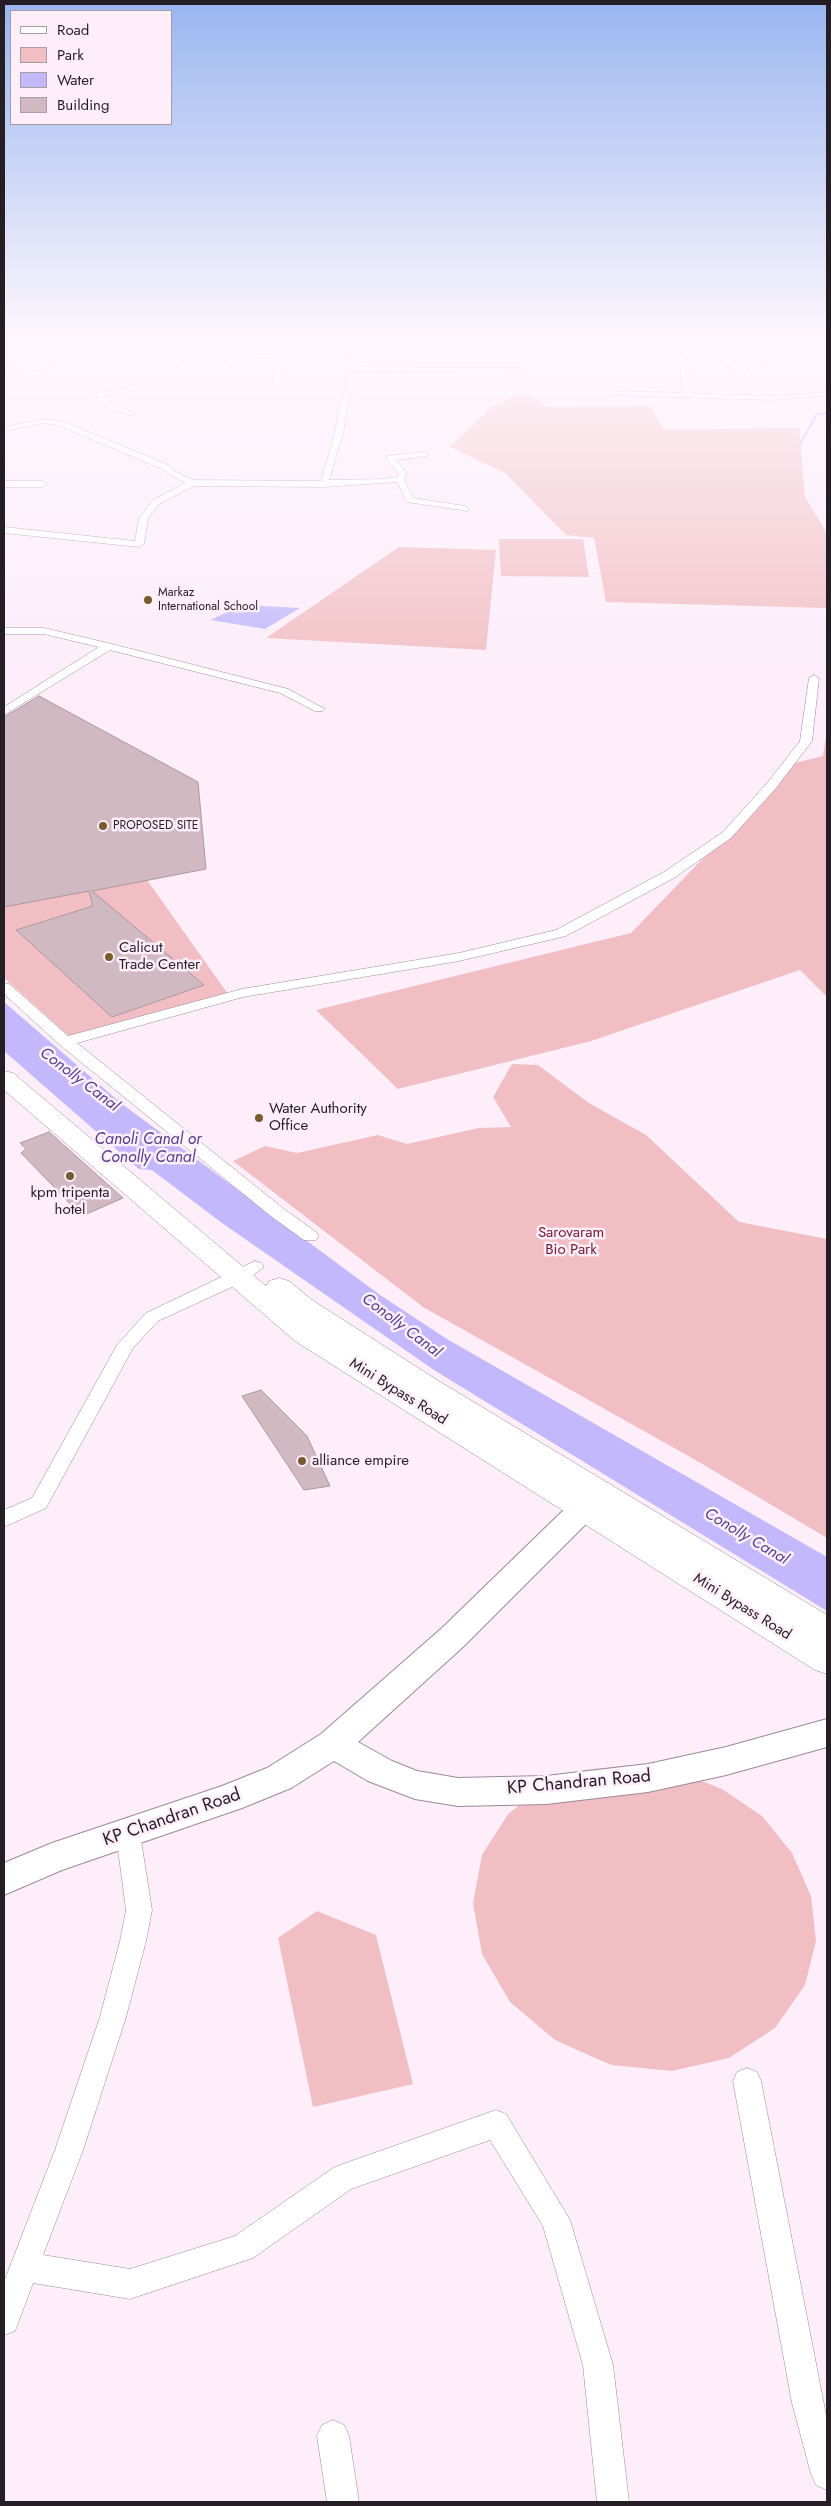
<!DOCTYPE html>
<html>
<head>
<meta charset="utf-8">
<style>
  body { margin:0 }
  #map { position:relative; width:831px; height:2506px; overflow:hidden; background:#fdeefa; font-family:Jost,sans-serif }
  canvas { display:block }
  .frame { position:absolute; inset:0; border:5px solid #251e24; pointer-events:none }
  .legend { position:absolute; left:10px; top:10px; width:162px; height:115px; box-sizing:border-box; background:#fdeefa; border:1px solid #a79ba4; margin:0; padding:6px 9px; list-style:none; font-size:15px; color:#251e24 }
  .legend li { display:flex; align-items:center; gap:10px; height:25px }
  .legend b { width:25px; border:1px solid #a79ba4 }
</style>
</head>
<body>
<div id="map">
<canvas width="831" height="2506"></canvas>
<div class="frame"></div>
<ul class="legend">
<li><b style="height:6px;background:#fff"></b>Road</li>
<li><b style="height:14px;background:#f1bfc3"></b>Park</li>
<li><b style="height:14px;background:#c2b8fb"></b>Water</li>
<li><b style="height:14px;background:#d1b9c2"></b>Building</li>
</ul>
</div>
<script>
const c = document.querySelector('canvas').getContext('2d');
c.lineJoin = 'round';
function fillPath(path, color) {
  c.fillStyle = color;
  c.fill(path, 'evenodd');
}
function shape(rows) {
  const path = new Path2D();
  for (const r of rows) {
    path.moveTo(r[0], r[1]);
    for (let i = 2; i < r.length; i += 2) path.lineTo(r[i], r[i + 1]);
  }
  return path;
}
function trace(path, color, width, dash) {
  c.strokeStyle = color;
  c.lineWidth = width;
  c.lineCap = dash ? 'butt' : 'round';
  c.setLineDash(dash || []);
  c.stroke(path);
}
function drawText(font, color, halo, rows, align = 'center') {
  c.font = font + ' Jost,sans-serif';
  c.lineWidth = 5;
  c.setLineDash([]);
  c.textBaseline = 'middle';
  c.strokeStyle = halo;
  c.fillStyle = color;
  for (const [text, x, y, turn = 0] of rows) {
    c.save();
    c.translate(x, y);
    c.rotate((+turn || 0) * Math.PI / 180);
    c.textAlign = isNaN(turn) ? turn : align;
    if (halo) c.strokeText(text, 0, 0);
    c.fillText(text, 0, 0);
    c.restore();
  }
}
const green = shape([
  [530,395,547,407,650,406,665,430,799,428,805,497,827,533,827,608,606,602,594,538,566,535,505,473,450,447,491,407,517,396],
  [499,539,583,539,589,577,501,576],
  [399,547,496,550,486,650,266,638],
  [827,730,827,997,800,970,591,1041,398,1089,316,1010,631,933,763,796,787,765,823,756],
  [136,798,130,856,228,994,71,1038,4,978,4,807],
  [512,1064,538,1065,589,1103,646,1135,739,1222,827,1239,827,1538,699,1462,423,1307,233,1161,265,1146,297,1153,378,1135,407,1144,479,1128,511,1127,493,1097],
  [630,1765,677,1771,722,1789,762,1816,792,1853,811,1896,816,1941,805,1985,775,2028,729,2058,672,2071,611,2065,555,2040,510,2002,482,1954,473,1903,482,1855,508,1814,542,1787,584,1770],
  [317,1911,376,1935,413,2084,313,2107,278,1938]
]);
const water = shape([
  [243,605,300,608,265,629,210,620],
  [4,1002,122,1104,380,1295,447,1339,827,1557,827,1611,434,1370,222,1223,152,1170,139,1169,4,1051]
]);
const stream = shape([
  [799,446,817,414,827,413]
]);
const building = shape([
  [39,696,198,782,206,869,92,891,204,985,112,1017,16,930,93,906,89,891,4,907,4,717,39,696],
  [49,1132,123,1198,82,1216,21,1153,26,1149,20,1143,49,1132],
  [261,1390,307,1436,330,1486,304,1490,242,1396,261,1390]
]);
const street = shape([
  [156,338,170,338,201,346,160,380,132,391,104,396,114,405,133,412,133,416,108,409,96,397,96,393,127,387,154,376,191,347,156,338],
  [191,338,574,344,666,342,664,338,671,338,673,342,820,339,822,342,779,344,791,354,791,358,746,361,743,357,782,354,771,344,714,345,733,363,743,365,755,379,751,381,738,369,728,367,706,345,676,346,688,365,690,393,770,396,827,392,827,396,770,400,609,395,608,393,612,391,682,393,680,365,669,346,531,347,531,370,527,372,349,371,355,377,354,389,349,399,343,433,329,480,382,479,397,477,399,474,386,458,387,456,424,452,428,454,427,456,396,460,407,474,404,479,413,498,465,506,469,509,468,511,407,502,397,482,324,487,194,486,159,504,148,518,144,544,139,547,4,533,4,527,135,541,139,518,153,500,185,483,160,468,57,425,44,423,4,431,4,427,44,419,62,421,166,464,176,472,193,480,321,481,335,433,341,399,346,389,347,377,339,369,350,344,295,343,283,361,281,386,274,384,275,363,234,362,211,385,207,383,229,358,277,359,288,343,194,341,191,338],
  [357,344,523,347,523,368,348,367,357,344],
  [4,481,43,481,47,484,43,487,4,487,4,481],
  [4,628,44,628,112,644,288,689,325,709,323,711,315,711,280,693,110,650,4,715,4,707,99,647,44,634,4,634,4,628],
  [814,675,819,678,812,741,776,788,731,838,674,878,566,936,459,961,243,997,77,1043,284,1209,316,1232,319,1236,316,1240,304,1240,272,1217,60,1045,4,994,4,983,9,984,68,1036,242,989,459,953,556,930,664,872,723,832,768,782,800,741,809,678,814,675],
  [255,1261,261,1263,264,1267,245,1281,158,1321,133,1348,46,1508,4,1527,4,1510,32,1498,117,1345,146,1313,255,1261],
  [128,1823,137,1827,140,1834,152,1910,146,1941,126,2017,83,2150,43,2255,130,2269,235,2236,333,2168,343,2164,496,2110,506,2114,570,2220,613,2365,629,2502,597,2502,583,2365,543,2226,490,2140,351,2189,253,2258,130,2299,33,2283,15,2331,4,2335,4,2282,55,2150,100,2017,120,1941,126,1910,116,1834,119,1827,128,1823],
  [747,2068,757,2072,761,2081,827,2420,827,2490,816,2485,811,2474,792,2403,733,2081,737,2072,747,2068],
  [333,2420,344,2425,349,2436,359,2502,327,2502,317,2436,322,2425,333,2420]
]);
const secondary = shape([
  [584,1497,594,1500,599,1508,594,1516,464,1646,358,1742,392,1761,417,1771,458,1778,546,1776,648,1764,726,1747,827,1719,827,1747,726,1775,648,1792,546,1804,458,1806,415,1799,368,1781,334,1761,291,1788,242,1808,62,1870,4,1895,4,1863,52,1843,222,1786,267,1768,321,1734,442,1628,574,1500,584,1497]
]);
const primary = shape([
  [177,338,203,338,198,341,4,375,4,369,177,338],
  [4,1071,13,1073,266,1286,269,1281,279,1278,289,1281,312,1300,437,1380,827,1615,827,1674,815,1670,295,1341,4,1090,4,1071]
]);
const markers = [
  [148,600,5,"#795b2f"],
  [103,826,5,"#795b2f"],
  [109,957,5,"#795b2f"],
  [259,1118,5,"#795b2f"],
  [70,1176,5,"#795b2f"],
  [302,1461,5,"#795b2f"]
];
const farPoinames = [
  ["Markaz",158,593],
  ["International School",158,607],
  ["PROPOSED SITE",113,826]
];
const poiNames = [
  ["Calicut",119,948],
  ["Trade Center",119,965],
  ["Water Authority",269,1109],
  ["Office",269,1126],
  ["kpm tripenta",70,1193,"center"],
  ["hotel",70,1210,"center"],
  ["alliance empire",312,1461]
];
const parkNames = [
  ["Sarovaram",571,1233],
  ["Bio Park",571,1250]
];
const streetNames = [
  ["Mini Bypass Road",398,1392,32],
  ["Mini Bypass Road",742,1607,32]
];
const waterNames = [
  ["Conolly Canal",79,1080,37],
  ["Canoli Canal or",148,1140],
  ["Conolly Canal",148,1158],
  ["Conolly Canal",401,1326,37],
  ["Conolly Canal",746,1537,31]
];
const nearStreetnames = [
  ["KP Chandran Road",579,1783,-5],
  ["KP Chandran Road",172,1818,-19]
];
fillPath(green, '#f1bfc3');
fillPath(water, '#c2b8fb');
trace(stream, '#c2b8fb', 2.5);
fillPath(building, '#d1b9c2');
trace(building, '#ad979f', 1);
trace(street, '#9b8a98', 1);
trace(secondary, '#9b8a98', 2);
trace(primary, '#9b8a98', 1);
fillPath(street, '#fff');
fillPath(secondary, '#fff');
fillPath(primary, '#fff');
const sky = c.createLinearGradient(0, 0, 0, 689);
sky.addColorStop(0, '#99b6f0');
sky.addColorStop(0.49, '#fef7fd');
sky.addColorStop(1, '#fef7fd00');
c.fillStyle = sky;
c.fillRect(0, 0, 831, 689);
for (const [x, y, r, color] of markers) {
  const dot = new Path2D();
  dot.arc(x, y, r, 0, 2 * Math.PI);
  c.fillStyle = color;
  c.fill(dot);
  trace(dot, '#fdeefa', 2);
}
drawText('12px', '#251e24', '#fdeefa', farPoinames, 'left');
drawText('15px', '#251e24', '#fdeefa', poiNames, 'left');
drawText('15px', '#741a2d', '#fdeefa', parkNames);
drawText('15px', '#251e24', '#fdeefa', streetNames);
drawText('italic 16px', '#52408e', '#fdeefa', waterNames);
drawText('18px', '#251e24', '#fdeefa', nearStreetnames);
</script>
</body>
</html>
